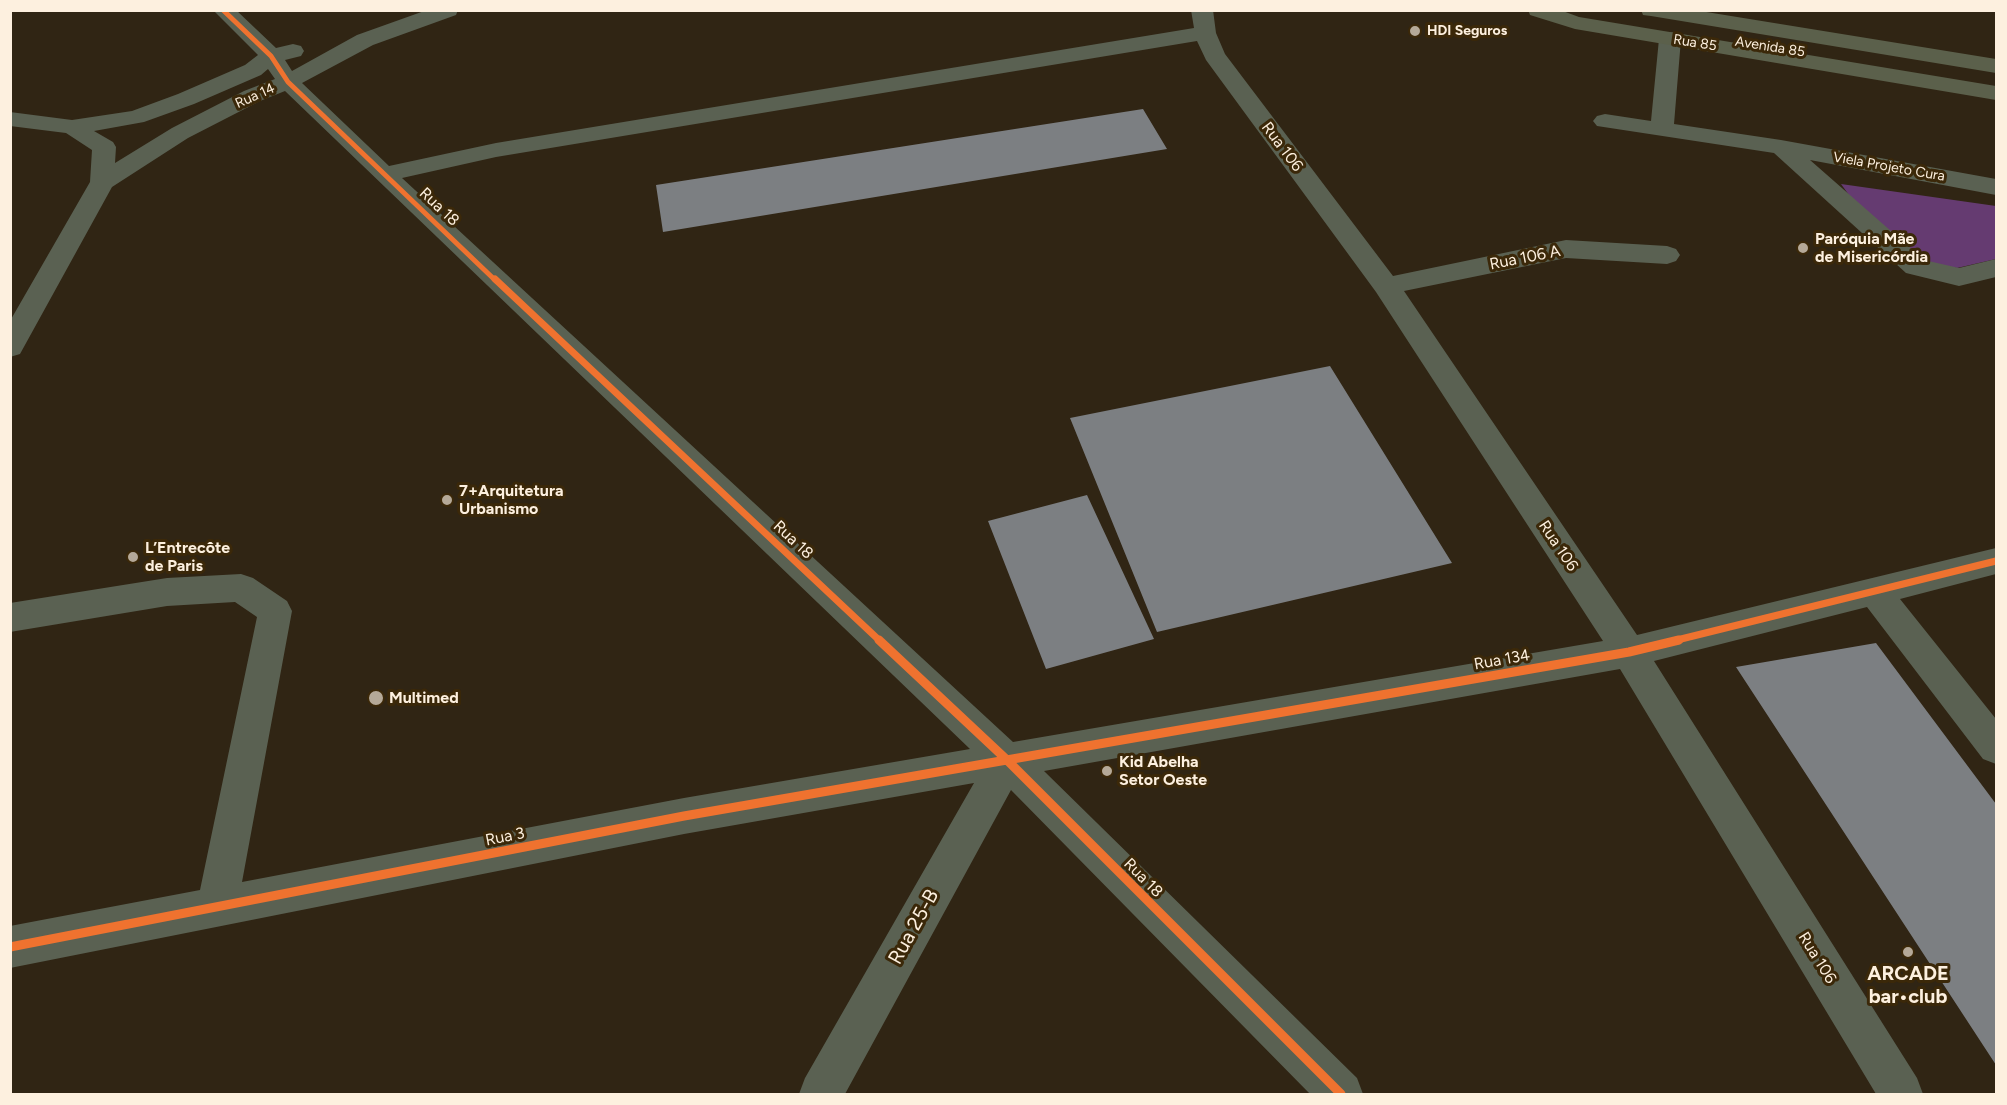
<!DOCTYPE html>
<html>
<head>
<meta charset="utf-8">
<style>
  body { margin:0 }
  #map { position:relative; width:2007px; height:1105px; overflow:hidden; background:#302514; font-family:Figtree,sans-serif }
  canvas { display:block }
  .frame { position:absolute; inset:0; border:12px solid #fdf0df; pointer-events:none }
</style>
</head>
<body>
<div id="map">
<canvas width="2007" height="1105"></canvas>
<div class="frame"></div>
</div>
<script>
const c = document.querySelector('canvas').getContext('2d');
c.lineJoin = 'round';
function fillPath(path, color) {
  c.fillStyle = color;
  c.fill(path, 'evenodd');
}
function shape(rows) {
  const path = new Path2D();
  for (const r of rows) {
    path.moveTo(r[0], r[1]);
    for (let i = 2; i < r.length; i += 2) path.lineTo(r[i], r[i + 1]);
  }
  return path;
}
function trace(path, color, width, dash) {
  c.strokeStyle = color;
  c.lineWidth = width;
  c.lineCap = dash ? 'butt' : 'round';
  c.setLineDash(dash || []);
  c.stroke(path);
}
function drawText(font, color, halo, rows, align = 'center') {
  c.font = font + ' Figtree,sans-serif';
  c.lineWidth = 6;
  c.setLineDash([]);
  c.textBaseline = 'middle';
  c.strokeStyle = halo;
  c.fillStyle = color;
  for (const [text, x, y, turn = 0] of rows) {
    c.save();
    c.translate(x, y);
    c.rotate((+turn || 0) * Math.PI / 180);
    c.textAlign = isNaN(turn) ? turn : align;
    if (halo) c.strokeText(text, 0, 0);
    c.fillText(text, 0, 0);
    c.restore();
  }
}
const green = shape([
  [1841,184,1996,206,1996,259,1957,268,1921,262,1854,202]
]);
const building = shape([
  [1143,109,1167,149,663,232,656,185],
  [1330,366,1452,563,1157,632,1070,418],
  [1087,495,1154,639,1046,669,988,521],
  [1876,643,1996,804,1996,1065,1736,667]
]);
const minor = shape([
  [213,10,236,10,276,48,293,44,301,46,304,51,301,56,285,60,292,71,357,35,427,10,458,10,456,15,373,45,302,83,389,166,496,143,1194,28,1191,10,1213,10,1216,33,1225,54,1393,276,1566,240,1667,246,1676,249,1680,255,1676,261,1667,264,1566,258,1404,291,1637,635,1996,548,1996,574,1900,599,1996,719,1996,764,1983,759,1867,607,1654,661,1917,1078,1923,1094,1876,1094,1620,669,1044,771,1357,1078,1363,1094,1310,1094,1011,790,845,1094,799,1094,805,1078,974,783,684,834,10,968,10,926,200,890,257,617,235,602,167,606,10,632,10,603,167,578,241,574,253,578,287,601,292,611,242,882,684,798,970,749,285,91,260,101,188,138,112,187,20,354,10,357,10,321,90,182,92,150,66,133,10,126,10,112,72,120,132,111,178,94,245,65,258,55,213,10],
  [1197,41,1206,60,1376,292,1603,641,1013,742,402,178,496,157,1197,41],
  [268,69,275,79,244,91,172,128,115,163,116,147,113,142,94,131,144,122,194,104,261,75,268,69],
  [1670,32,1678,34,1681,39,1674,124,1781,140,1996,179,1996,195,1810,160,1924,260,1959,268,1996,259,1996,277,1959,286,1906,273,1774,153,1597,126,1593,121,1597,116,1605,114,1651,121,1659,39,1662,34,1670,32]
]);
const major = shape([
  [1528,10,1560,10,1579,17,1996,86,1996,100,1575,29,1530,15,1528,10],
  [1641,10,1694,10,1996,59,1996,73,1651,16,1643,15,1641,10]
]);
const cyclewayFar2 = shape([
  [223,10,271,56,288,82,496,281]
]);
const cyclewayFar1 = shape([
  [495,279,880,641],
  [1673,641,1996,561]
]);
const cycleway = shape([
  [879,640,1007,760,1341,1094],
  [10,947,684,816,1629,652,1679,640]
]);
const markers = [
  [1415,31,6,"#b5a998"],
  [1803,248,6,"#b5a998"],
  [447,500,6,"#b5a998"],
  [133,557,6,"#b5a998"],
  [376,698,8,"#b5a998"],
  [1107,771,6,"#b5a998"],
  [1908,952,6,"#b5a998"]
];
const farPoinames = [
  ["HDI Seguros",1427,31]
];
const farStreetnames = [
  ["Rua 85",1695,43,9],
  ["Avenida 85",1770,47,9],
  ["Rua 14",255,96,-24],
  ["Viela Projeto Cura",1889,167,10]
];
const streetNames = [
  ["Rua 106",1282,147,53],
  ["Rua 18",439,207,43],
  ["Rua 106 A",1525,258,-11],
  ["Rua 18",793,540,43],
  ["Rua 106",1558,546,56],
  ["Rua 134",1502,660,-10],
  ["Rua 3",505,837,-11],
  ["Rua 18",1143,878,45],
  ["Rua 106",1817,958,58]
];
const poiNames = [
  ["Paróquia Mãe",1815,239],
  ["de Misericórdia",1815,257],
  ["7+Arquitetura",459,491],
  ["Urbanismo",459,509],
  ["L’Entrecôte",145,548],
  ["de Paris",145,566],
  ["Multimed",389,698],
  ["Kid Abelha",1119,762],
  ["Setor Oeste",1119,780]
];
const nearStreetnames = [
  ["Rua 25-B",914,927,-61]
];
const nearPoinames = [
  ["ARCADE",1908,974],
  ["bar•club",1908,997]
];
fillPath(green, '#653b71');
fillPath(building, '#7c7f82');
fillPath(minor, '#5a6152');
fillPath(major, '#5b604b');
trace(cyclewayFar2, '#ef722f', 5);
trace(cyclewayFar1, '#ef722f', 7);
trace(cycleway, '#ef722f', 9);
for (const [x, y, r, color] of markers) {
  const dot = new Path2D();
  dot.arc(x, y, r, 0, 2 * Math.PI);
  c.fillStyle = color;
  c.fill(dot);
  trace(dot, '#3b2809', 2);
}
drawText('bold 14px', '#fdf0df', '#3b2809', farPoinames, 'left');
drawText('14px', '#fdf0df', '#3b2809', farStreetnames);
drawText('16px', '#fdf0df', '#3b2809', streetNames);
drawText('bold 16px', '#fdf0df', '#3b2809', poiNames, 'left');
drawText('20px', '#fdf0df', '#3b2809', nearStreetnames);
drawText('bold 20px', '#fdf0df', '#3b2809', nearPoinames);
</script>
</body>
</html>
